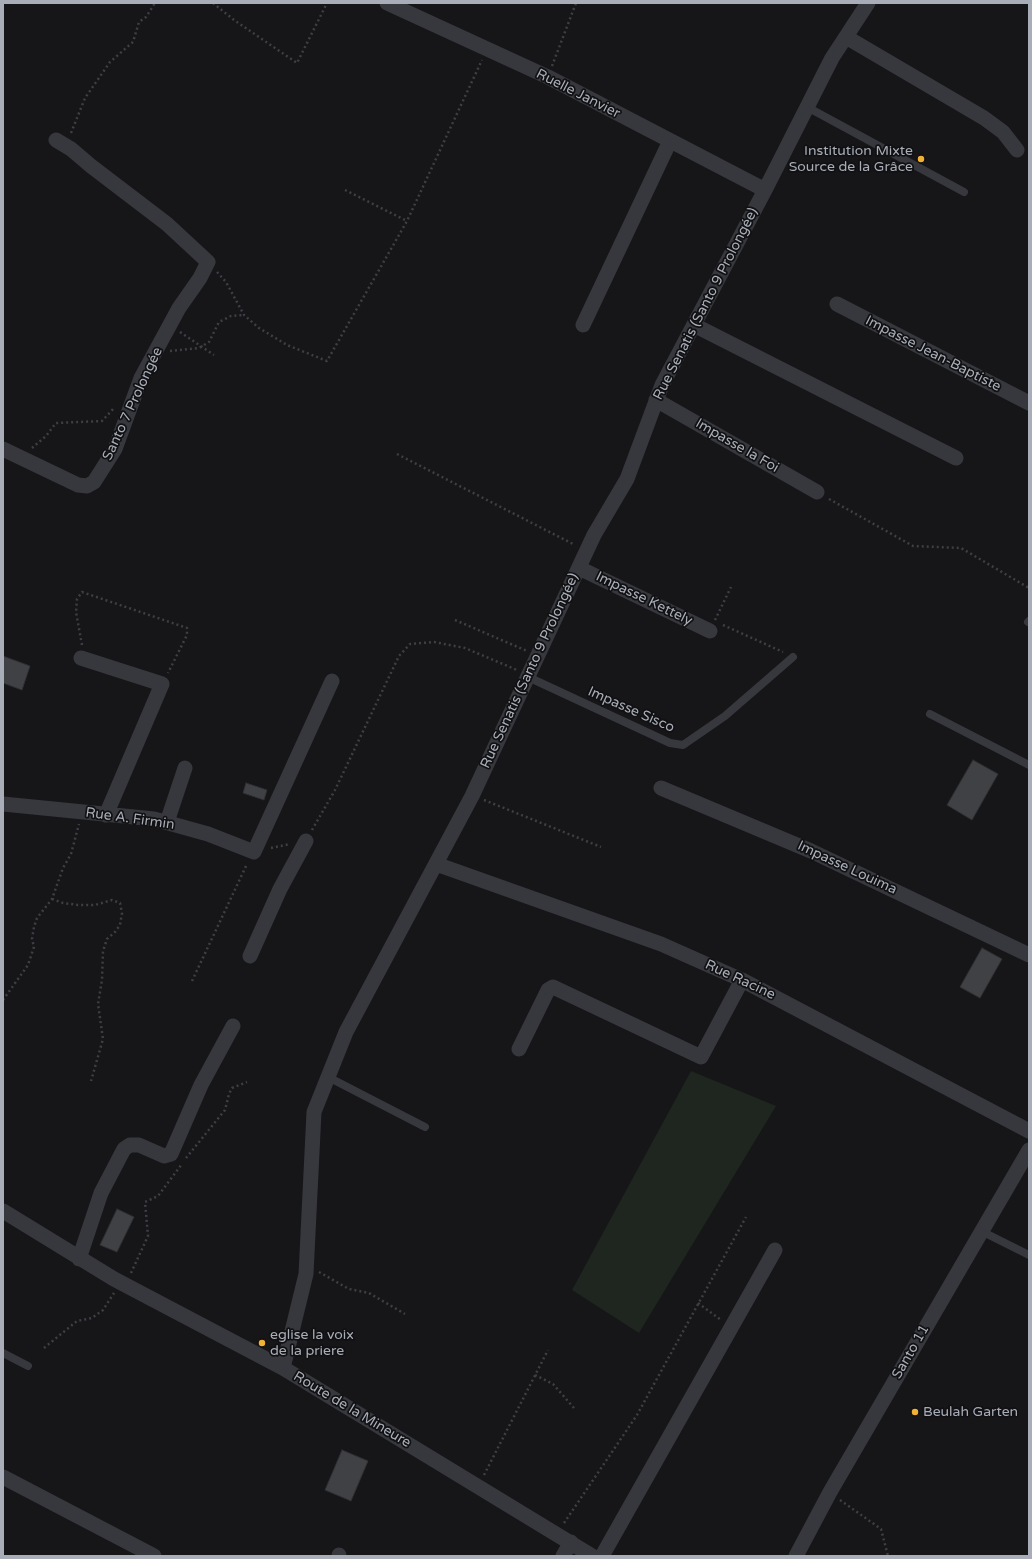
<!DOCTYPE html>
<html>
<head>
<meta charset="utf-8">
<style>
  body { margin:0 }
  #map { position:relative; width:1032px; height:1559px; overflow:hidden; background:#161618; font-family:"Varela Round",sans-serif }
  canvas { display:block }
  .frame { position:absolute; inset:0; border:4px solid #a8adb8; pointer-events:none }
</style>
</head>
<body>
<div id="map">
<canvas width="1032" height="1559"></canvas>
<div class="frame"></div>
</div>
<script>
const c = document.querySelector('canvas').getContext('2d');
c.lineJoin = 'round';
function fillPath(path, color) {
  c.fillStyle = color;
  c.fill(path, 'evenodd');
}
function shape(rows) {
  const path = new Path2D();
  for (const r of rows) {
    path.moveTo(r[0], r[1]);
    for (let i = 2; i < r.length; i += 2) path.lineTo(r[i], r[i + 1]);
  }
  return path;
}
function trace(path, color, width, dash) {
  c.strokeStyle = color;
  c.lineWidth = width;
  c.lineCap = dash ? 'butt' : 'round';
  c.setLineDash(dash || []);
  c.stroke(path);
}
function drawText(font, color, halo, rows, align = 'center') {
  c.font = font + ' "Varela Round",sans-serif';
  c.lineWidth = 3.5;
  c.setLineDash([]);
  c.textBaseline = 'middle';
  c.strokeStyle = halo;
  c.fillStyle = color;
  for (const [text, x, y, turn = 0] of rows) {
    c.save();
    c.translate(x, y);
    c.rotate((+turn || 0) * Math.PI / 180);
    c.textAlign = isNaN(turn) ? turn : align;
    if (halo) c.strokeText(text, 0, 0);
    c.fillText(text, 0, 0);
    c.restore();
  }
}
const green = shape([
  [691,1071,776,1106,639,1333,572,1290]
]);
const building = shape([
  [3,656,30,666,22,690,3,683,3,656],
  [973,760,998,774,972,820,947,805,973,760],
  [246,783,267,790,264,800,243,793,246,783],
  [982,948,1002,959,980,998,960,987,982,948],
  [117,1209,134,1217,117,1252,100,1245,117,1209],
  [342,1450,368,1461,351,1501,325,1490,342,1450]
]);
const path = shape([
  [213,3,234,20,297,63,327,3],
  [552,66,576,3],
  [71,133,85,98,110,62,133,42,139,22,146,17,155,3],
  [345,190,407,221],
  [217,272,226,282,244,315,259,328,287,345,327,361,407,221,482,60],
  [180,332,214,355],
  [170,351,199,348,209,342,219,322,231,316,244,315],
  [32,448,46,436,56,423,102,421,115,407],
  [397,454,575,545],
  [829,499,913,546,961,548,1029,588],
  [455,620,527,651],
  [715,620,731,587],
  [723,625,783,652],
  [82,645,76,612,77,599,82,592,187,628,187,635,168,673],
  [484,800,601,847],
  [312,830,335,790,399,656,410,644,434,642,465,648,517,670],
  [271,848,290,844],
  [52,899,63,903,78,905,95,905,112,900,120,903,122,913,120,925,115,932,107,939,103,951,102,980,98,1004,103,1039,91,1081],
  [192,981,247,864],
  [3,1000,28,965,34,947,32,939,34,927,37,918,52,899,63,868,71,854,79,824],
  [186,1158,225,1110,229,1094,232,1088,247,1082],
  [319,1272,349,1289,369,1293,405,1314],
  [131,1273,148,1236,145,1202,158,1196,182,1164],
  [698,1303,721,1320],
  [44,1348,77,1321,92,1318,103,1310,114,1293],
  [535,1375,553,1384,574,1408],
  [484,1475,548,1350],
  [840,1500,881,1529,888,1556],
  [564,1523,637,1415,746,1217]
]);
const lane = shape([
  [807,107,964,192],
  [1028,622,1029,621],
  [528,677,670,743,683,745,725,716,793,657],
  [930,714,1029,765],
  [328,1077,425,1127],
  [981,1231,1029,1255],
  [3,1353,28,1366]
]);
const street = shape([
  [387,3,548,77,765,190],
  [846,37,984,118,1003,132,1017,150],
  [837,304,1029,403],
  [583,325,670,141],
  [694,325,956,458],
  [656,400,817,492],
  [3,449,78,485,87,486,94,482,115,449,141,378,179,308,200,278,208,262,167,224,91,166,71,149,56,140],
  [579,568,710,631],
  [81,658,162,684,106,815],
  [661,788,811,851,1029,955],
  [3,804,154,819,208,834,254,852,332,681],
  [167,822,185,768],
  [436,864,661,944,742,980,1029,1131],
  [250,956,280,889,306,841],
  [519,1049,548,990,553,987,701,1057,742,980],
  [3,1211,114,1279,283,1368,592,1556],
  [79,1259,101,1193,124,1149,130,1145,139,1145,164,1156,171,1154,201,1085,233,1026],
  [283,1368,306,1274,314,1112,346,1032,472,796,594,535,627,479,662,385,765,190,832,58,868,3],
  [3,1477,154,1556],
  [339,1556,339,1555],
  [563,1556,571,1542],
  [602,1556,775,1250],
  [796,1556,830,1492,1029,1150]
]);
const markers = [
  [921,159,4,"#f2b134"],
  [262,1343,4,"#f2b134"],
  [915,1412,4,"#f2b134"]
];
const streetNames = [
  ["Ruelle Janvier",578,94,27],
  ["Rue Senatis (Santo 9 Prolongée)",706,304,-63],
  ["Impasse Jean-Baptiste",933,354,27],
  ["Santo 7 Prolongée",133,404,-65],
  ["Impasse la Foi",737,446,30],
  ["Impasse Kettely",644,599,26],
  ["Rue Senatis (Santo 9 Prolongée)",530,671,-65],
  ["Impasse Sisco",631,710,24],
  ["Rue A. Firmin",130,819,8],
  ["Impasse Louima",847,868,25],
  ["Rue Racine",740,980,25],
  ["Santo 11",911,1352,-60],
  ["Route de la Mineure",352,1410,31]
];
const poiNames = [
  ["Institution Mixte",913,151,"right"],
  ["Source de la Grâce",913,167,"right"],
  ["eglise la voix",270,1335],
  ["de la priere",270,1351],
  ["Beulah Garten",923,1412]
];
fillPath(green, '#1e261f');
fillPath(building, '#404145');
trace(building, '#303034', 1);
trace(path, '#3d3f44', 2.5, [2, 3]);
trace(lane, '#37383d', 8);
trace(street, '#37383d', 15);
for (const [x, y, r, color] of markers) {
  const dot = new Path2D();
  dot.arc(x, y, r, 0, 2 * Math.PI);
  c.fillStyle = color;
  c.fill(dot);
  trace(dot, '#111113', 1.5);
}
drawText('14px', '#a8adb8', '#111113', streetNames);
drawText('14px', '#a8adb8', '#111113', poiNames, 'left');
</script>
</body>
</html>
